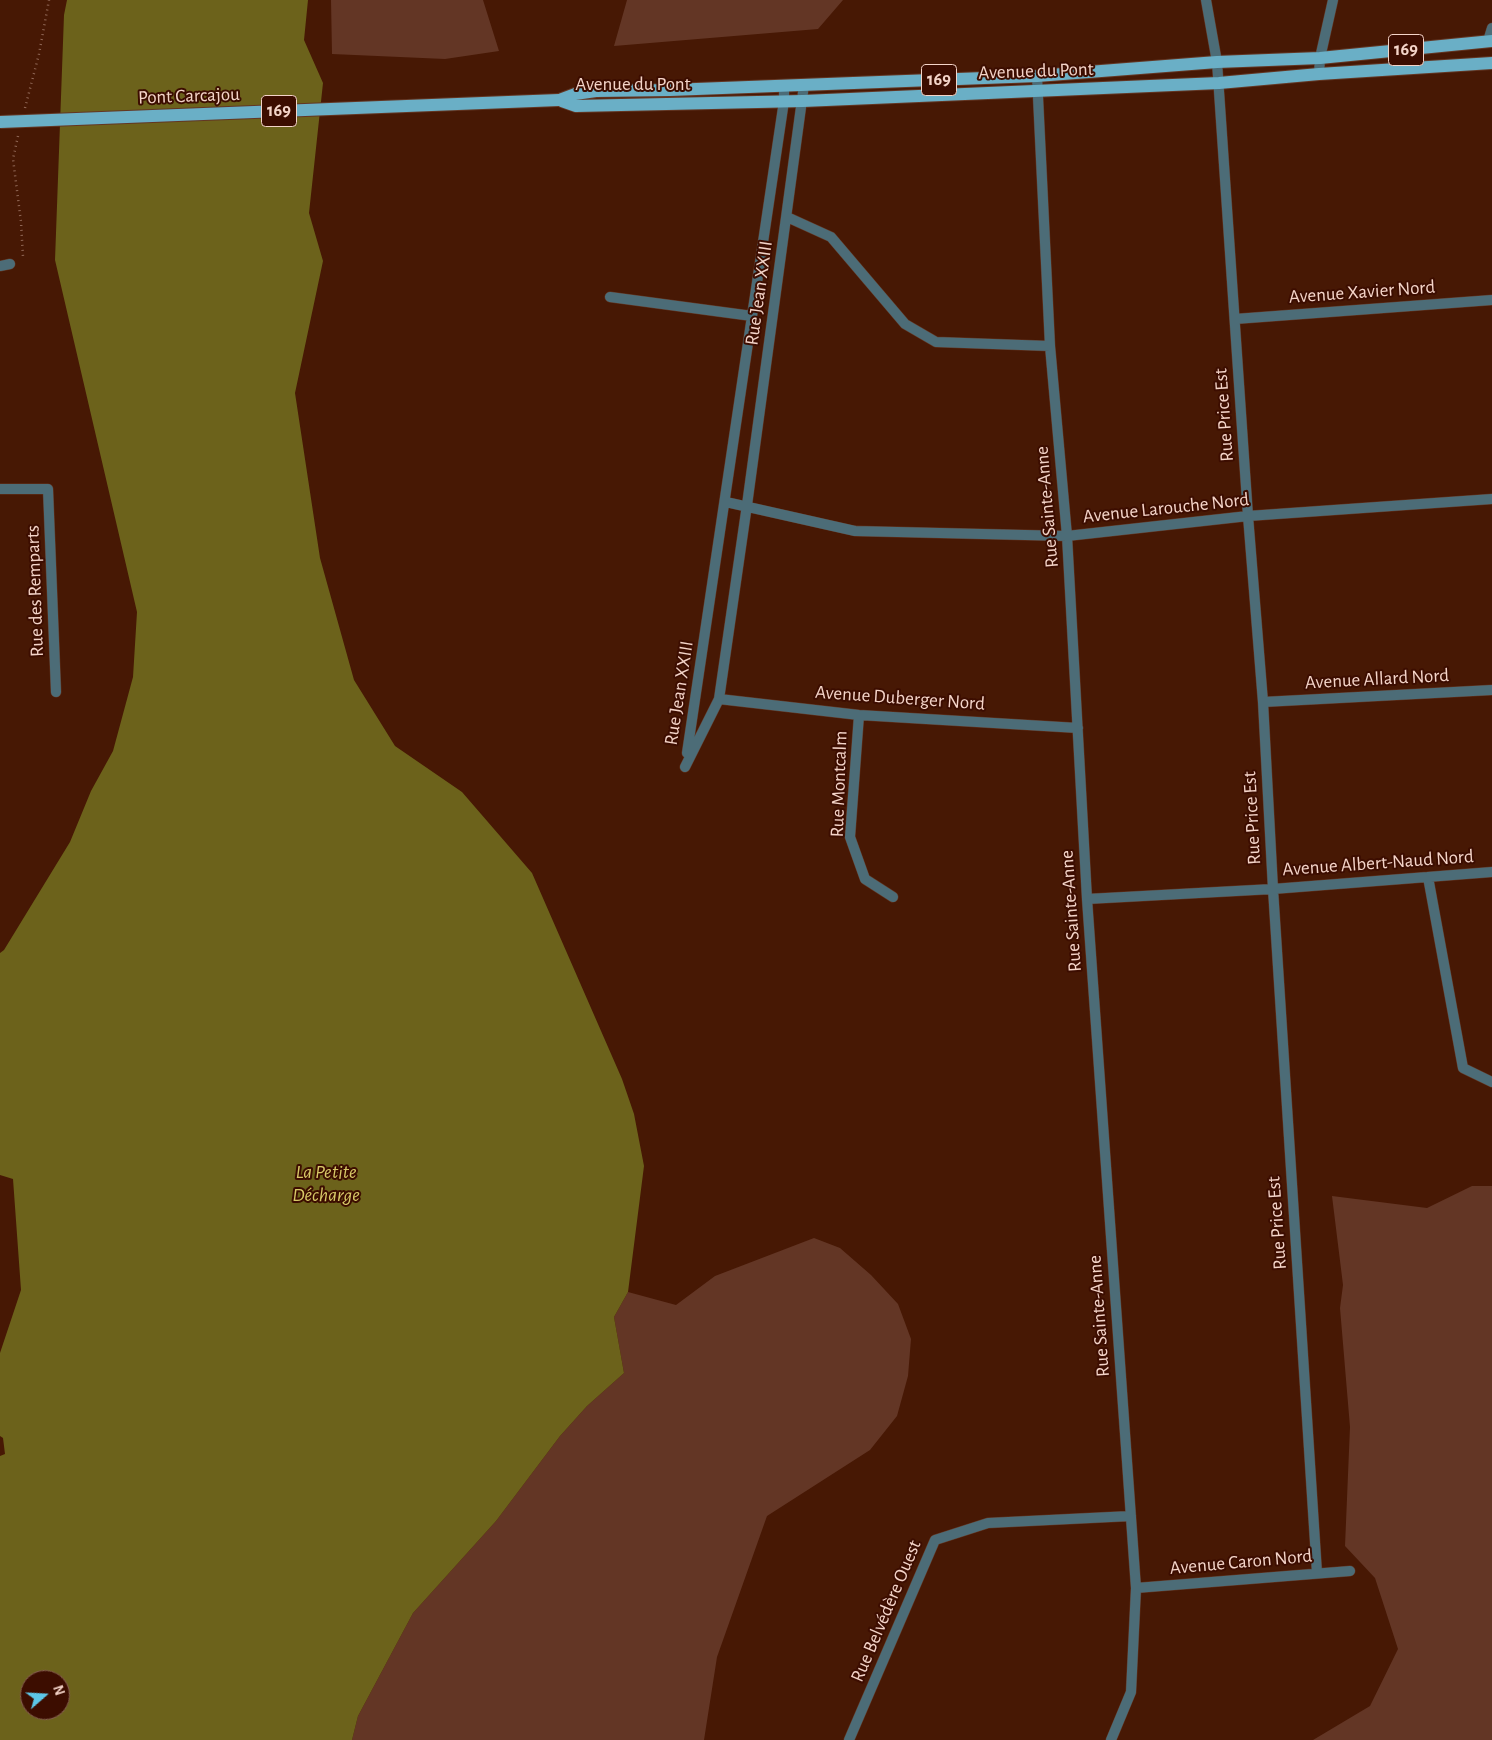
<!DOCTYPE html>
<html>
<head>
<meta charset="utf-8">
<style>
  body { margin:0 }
  #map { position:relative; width:1492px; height:1740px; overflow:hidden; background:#471804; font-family:"Alegreya Sans",sans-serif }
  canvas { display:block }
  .north { position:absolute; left:20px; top:1670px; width:50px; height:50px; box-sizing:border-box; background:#3c0d00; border:1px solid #865d50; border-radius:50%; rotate:71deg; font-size:14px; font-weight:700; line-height:20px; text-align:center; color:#f4d4c8 }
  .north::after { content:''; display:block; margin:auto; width:18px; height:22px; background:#5dc7e8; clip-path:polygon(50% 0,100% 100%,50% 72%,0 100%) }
</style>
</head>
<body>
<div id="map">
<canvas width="1492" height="1740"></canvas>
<div class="north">N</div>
</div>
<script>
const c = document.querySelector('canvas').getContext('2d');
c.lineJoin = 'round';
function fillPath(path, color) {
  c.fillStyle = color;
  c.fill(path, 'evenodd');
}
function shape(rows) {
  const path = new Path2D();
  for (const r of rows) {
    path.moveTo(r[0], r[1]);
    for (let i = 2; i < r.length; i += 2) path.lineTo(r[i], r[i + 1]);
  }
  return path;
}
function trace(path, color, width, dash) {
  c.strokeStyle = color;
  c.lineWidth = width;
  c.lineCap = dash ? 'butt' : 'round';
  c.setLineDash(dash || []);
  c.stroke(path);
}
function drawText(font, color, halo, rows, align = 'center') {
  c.font = font + ' "Alegreya Sans",sans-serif';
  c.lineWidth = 4;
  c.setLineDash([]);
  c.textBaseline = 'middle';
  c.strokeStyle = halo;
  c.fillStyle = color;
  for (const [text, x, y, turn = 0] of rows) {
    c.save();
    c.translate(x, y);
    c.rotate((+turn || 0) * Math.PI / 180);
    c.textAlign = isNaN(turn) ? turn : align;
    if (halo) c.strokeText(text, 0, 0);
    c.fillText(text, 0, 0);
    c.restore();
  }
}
const green = shape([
  [331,0,483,0,499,51,445,59,332,54],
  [627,0,843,0,818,29,614,46],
  [1472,1186,1492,1186,1492,1740,1313,1740,1370,1706,1398,1649,1375,1578,1345,1546,1350,1427,1340,1308,1343,1285,1332,1196,1427,1208],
  [814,1238,840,1248,871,1275,898,1304,911,1339,908,1376,897,1416,870,1450,767,1516,717,1657,704,1740,352,1740,358,1716,413,1613,496,1521,560,1436,587,1406,624,1373,614,1317,628,1292,676,1305,715,1276]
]);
const water = shape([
  [67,0,308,0,304,40,323,83,309,213,323,261,295,393,320,558,354,680,395,746,462,792,532,873,622,1079,634,1114,644,1166,628,1292,614,1317,624,1373,587,1406,560,1436,496,1521,413,1613,358,1716,352,1740,0,1740,0,1456,5,1454,3,1438,0,1436,0,1353,21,1290,13,1179,0,1175,0,953,4,950,70,842,91,791,113,751,133,677,137,612,55,260,64,15],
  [30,1680,60,1680,60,1710,30,1710]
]);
const path = shape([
  [25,108,39,54,49,0],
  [18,136,13,159,21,222,23,257,21,258]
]);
const minor = shape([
  [1206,0,1217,62,1248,516,1263,702,1273,889,1317,1573],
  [1488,41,1492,28],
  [1319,74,1320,58,1333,0],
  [1037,76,1050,346,1067,536,1087,899,1136,1588,1131,1692,1111,1740],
  [787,217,831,237,905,324,936,342,1050,346],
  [0,266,10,264],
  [610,297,752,316],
  [1235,319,1492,300],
  [0,489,48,489,56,692],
  [726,502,855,531,1067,536,1248,516,1492,499],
  [719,699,859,715,1078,728],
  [1263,702,1492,690],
  [859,715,850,837,865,879,893,897],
  [687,753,784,101,784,85],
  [685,767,719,699,747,505,804,85],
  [1428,877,1463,1068,1492,1082],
  [1087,899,1273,889,1492,872],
  [1136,1588,1350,1571],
  [849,1740,935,1540,988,1523,1131,1516]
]);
const primary = shape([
  [559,100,575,94,596,91,670,90,1037,76,1217,62,1320,58,1492,41],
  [559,100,576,106,803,101,1219,83,1319,74,1492,63]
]);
const primaryBridge = shape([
  [0,122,559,100]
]);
const shields = [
  [1406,50,35],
  [939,80,35],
  [279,111,35]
];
const shieldNames = [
  ["169",1406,50],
  ["169",939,80],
  ["169",279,111]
];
const streetNames = [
  ["Avenue du Pont",1036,71,-2],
  ["Avenue du Pont",633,84],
  ["Pont Carcajou",189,96,-2],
  ["Avenue Xavier Nord",1362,292,-4],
  ["Rue Jean XXIII",759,293,-82],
  ["Rue Price Est",1224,415,-94],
  ["Rue Sainte-Anne",1047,507,-95],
  ["Avenue Larouche Nord",1166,508,-6],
  ["Rue des Remparts",35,591,-92],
  ["Avenue Allard Nord",1377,679,-3],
  ["Rue Jean XXIII",679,693,-81],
  ["Avenue Duberger Nord",900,698,4],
  ["Rue Montcalm",839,784,-88],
  ["Rue Price Est",1252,818,-93],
  ["Avenue Albert-Naud Nord",1378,863,-4],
  ["Rue Sainte-Anne",1071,911,-94],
  ["Rue Price Est",1277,1223,-94],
  ["Rue Sainte-Anne",1099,1316,-94],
  ["Avenue Caron Nord",1241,1562,-5],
  ["Rue Belvédère Ouest",886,1611,-67]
];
const waterNames = [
  ["La Petite",326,1172],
  ["Décharge",326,1195]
];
fillPath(green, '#633625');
fillPath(water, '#6c621b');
trace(minor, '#633623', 11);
trace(primary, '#633623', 14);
trace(path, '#906756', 2.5, [1, 4]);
trace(minor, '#4c6c77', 10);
trace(primary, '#6aafc6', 12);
trace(primaryBridge, '#633623', 14, []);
trace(primaryBridge, '#6aafc6', 12);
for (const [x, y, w] of shields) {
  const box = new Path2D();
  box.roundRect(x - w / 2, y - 15.5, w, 31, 4);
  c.fillStyle = '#3c0d00';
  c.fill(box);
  trace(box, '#f4d4c8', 1);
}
drawText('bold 18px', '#f4d4c8', null, shieldNames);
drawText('19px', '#f4d4c8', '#3c0d00', streetNames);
drawText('italic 20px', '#d7c967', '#3c0d00', waterNames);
</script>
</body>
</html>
